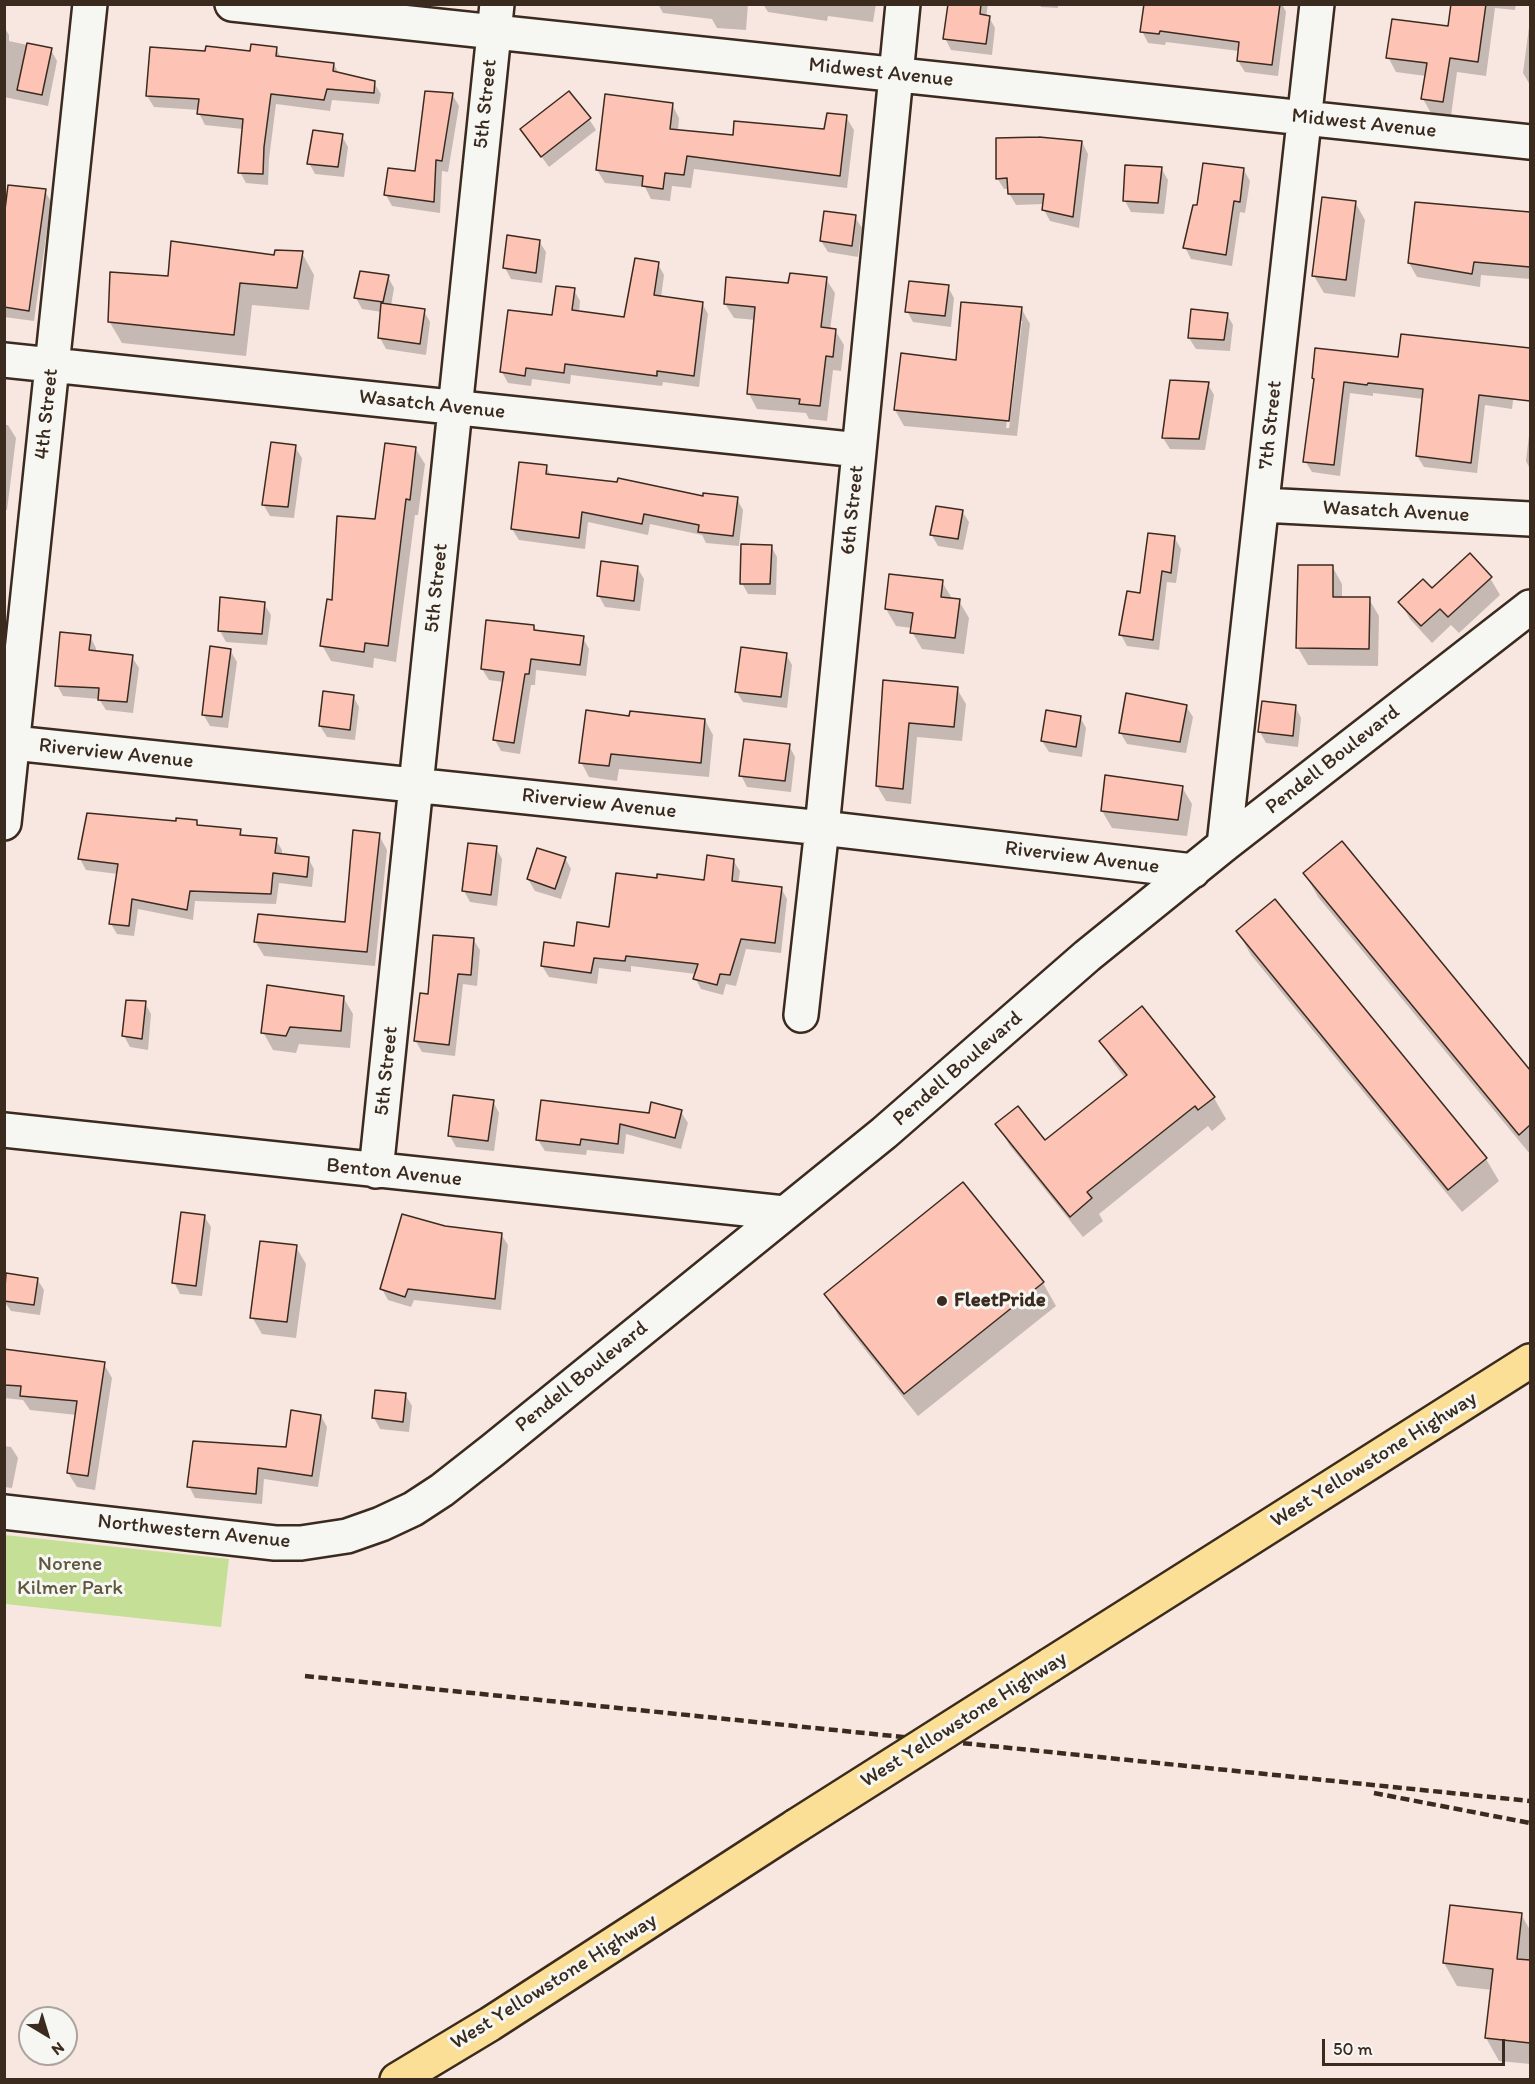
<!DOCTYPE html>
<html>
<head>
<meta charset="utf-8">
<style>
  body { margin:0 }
  #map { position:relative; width:1535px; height:2084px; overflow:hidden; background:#f8e7e0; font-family:Itim,sans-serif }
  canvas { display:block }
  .frame { position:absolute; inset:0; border:6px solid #3b2a1e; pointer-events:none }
  .north { position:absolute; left:18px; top:2006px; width:60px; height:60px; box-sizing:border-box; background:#f6f6f2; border:2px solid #aba49d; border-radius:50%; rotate:142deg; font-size:16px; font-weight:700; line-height:24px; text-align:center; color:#3b2a1e }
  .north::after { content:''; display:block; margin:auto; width:21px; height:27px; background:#3b2a1e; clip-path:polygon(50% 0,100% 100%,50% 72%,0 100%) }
  .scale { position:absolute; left:1322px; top:2039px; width:183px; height:27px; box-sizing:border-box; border:3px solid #3b2a1e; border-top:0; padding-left:8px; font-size:18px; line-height:21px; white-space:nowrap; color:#3b2a1e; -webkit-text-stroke:4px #f6f6f2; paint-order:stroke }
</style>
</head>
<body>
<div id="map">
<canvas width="1535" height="2084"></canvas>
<div class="frame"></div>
<div class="north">N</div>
<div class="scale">50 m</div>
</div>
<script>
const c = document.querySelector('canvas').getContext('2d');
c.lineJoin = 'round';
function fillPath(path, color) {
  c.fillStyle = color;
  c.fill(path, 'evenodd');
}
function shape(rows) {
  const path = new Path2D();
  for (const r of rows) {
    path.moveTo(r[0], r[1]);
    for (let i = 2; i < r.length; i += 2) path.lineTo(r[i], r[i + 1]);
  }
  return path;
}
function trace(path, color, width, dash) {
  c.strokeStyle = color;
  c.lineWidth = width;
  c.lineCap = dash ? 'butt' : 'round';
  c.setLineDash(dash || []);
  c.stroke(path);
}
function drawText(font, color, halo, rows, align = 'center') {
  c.font = font + ' Itim,sans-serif';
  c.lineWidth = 6;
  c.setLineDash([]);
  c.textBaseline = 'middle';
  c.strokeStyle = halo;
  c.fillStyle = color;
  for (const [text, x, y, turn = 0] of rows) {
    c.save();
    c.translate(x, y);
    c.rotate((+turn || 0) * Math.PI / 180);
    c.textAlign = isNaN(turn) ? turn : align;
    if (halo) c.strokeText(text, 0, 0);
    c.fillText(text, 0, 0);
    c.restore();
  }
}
const green = shape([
  [5,1535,229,1559,221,1627,5,1604]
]);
const shadow = shape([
  [658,4,748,4,746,30,717,28,712,19,663,13],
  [763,4,876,4,873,22,828,16,827,21,768,12],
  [949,4,988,4,986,17,989,17,995,28,992,55,951,50,945,38],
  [1040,4,1058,4,1058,8,1041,7],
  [1145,4,1282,4,1286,12,1278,76,1245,72,1238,61,1239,51,1166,42,1165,45,1148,43,1142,31],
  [1452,4,1516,4,1515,10,1495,8,1486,76,1457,72,1451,116,1431,113,1423,99,1426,76,1396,72,1388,57,1449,28],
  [4,27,9,35,9,41,51,50,57,61,48,106,4,97],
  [1529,27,1530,28,1530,85,1523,73],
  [276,48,281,58,334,64,339,74,374,83,381,94,379,104,332,100,330,111,276,104,269,159,268,185,246,183,240,172,243,129,205,125,199,113,199,110,154,107,147,96,207,52,251,53],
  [452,94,459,106,448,172,442,171,440,213,392,206,386,195,416,173],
  [672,104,679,118,678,131,734,137,826,131,846,117,854,130,847,188,694,169,691,188,672,186,670,201,651,199,645,187,605,183,597,170],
  [589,119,596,130,549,167,522,130],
  [342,136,348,147,344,177,315,174,309,163],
  [1082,142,1088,154,1079,228,1050,221,1044,210,1044,204,1016,205,1009,193,1009,189,1004,189,997,178],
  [1161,168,1168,180,1164,214,1131,212,1125,201],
  [1244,170,1250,181,1245,213,1240,212,1232,266,1191,259,1185,247,1198,207],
  [45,191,51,202,34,321,4,317,4,232],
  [1355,202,1365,220,1355,297,1324,293,1314,276],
  [1417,203,1530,214,1530,279,1481,275,1480,287,1417,277,1409,263],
  [855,217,862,228,858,257,828,252,821,241],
  [539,241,546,252,542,283,511,279,505,268],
  [302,253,314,275,309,310,252,305,246,356,122,343,109,321,170,278],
  [658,264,664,275,661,297,702,303,708,314,699,387,663,382,662,386,571,375,570,384,532,379,531,386,508,383,502,372,553,317,574,290,580,301,579,313,626,318],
  [388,277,394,288,391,306,424,311,430,322,426,355,386,349,380,338,382,312,362,309,356,298],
  [826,279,835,293,830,330,835,330,844,345,841,371,833,370,827,421,809,419,806,413,757,409,749,394,756,320,734,318,725,304,790,285],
  [948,287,954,298,951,327,913,322,907,311],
  [1021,308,1030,324,1017,436,904,426,895,410,958,362],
  [1019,321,1022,321,1009,428,1006,428],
  [1227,314,1233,325,1230,351,1196,349,1189,338],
  [1518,359,1512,409,1485,405,1477,473,1424,467,1417,456,1424,399,1373,393,1373,396,1350,393,1340,476,1312,472,1305,461,1315,381,1313,378],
  [1208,384,1214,395,1205,450,1170,449,1163,438],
  [4,425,8,425,16,438,7,510,4,509],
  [1530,427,1530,469,1526,461],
  [295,447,302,458,294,518,270,516,263,504],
  [415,448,425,464,418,515,415,515,396,662,374,658,373,668,331,661,322,645,333,601],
  [546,467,552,477,704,498,737,499,743,510,739,546,706,543,702,535,650,524,648,535,588,522,585,549,519,540,512,529],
  [962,511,969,522,963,550,938,546,931,534],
  [1174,537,1181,549,1176,583,1167,582,1159,650,1127,646,1121,635,1141,594],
  [771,546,777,557,776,595,748,594,742,583],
  [1332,566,1342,584,1342,598,1369,599,1379,616,1378,666,1308,665,1298,648],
  [637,567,644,579,640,611,605,607,599,596],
  [1490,578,1500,595,1459,633,1451,625,1432,643,1410,619,1400,602,1432,590],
  [942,582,953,600,959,601,969,618,964,654,922,649,912,632,912,628,896,626,886,609],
  [264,604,271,615,267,645,226,642,220,631],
  [534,626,537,632,583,638,589,649,586,676,536,670,535,685,531,685,520,754,501,751,495,740,504,682,489,680,482,669],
  [90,636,96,648,96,652,132,657,139,668,133,713,106,710,99,699,63,696,57,685],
  [230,650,237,662,228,728,210,726,203,714],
  [786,654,792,665,787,708,743,702,736,691],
  [885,681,957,689,966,704,962,741,917,737,911,804,886,801,877,786],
  [353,696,359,707,355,740,327,737,320,726],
  [1186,706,1193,717,1186,753,1127,744,1120,732],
  [1295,706,1301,718,1298,747,1266,743,1260,732],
  [630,717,705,720,713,735,709,777,619,769,617,781,589,777,581,762],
  [1080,717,1086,728,1082,757,1049,752,1042,741],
  [789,745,795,757,791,792,747,787,741,775],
  [1182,787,1192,804,1187,836,1112,828,1102,811],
  [196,822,199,827,240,830,243,836,276,840,282,850,282,855,308,858,314,869,312,887,279,883,276,904,195,901,193,920,138,909,134,936,117,934,111,924,118,874,86,870,80,859,177,823],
  [379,835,387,850,375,966,264,956,255,941,347,924],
  [1342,844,1530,1072,1530,1154,1318,897,1305,874],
  [496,848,502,859,497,906,470,902,464,891],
  [565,858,571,869,561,899,535,891,528,879],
  [733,860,740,871,738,884,781,888,787,899,781,953,746,949,736,986,726,984,723,995,701,989,695,978,696,974,631,966,631,972,599,968,597,984,549,977,542,966,610,928,658,880,705,881],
  [1238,932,1486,1159,1499,1181,1462,1212,1251,955],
  [473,939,480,950,477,986,463,984,455,1056,422,1052,415,1040,429,995],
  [343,997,353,1014,350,1048,299,1044,296,1053,273,1050,263,1032],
  [145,1003,151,1014,148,1050,130,1047,124,1036],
  [1101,1041,1214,1098,1226,1119,1212,1131,1208,1126,1099,1214,1103,1221,1083,1237,1010,1146,997,1124,1045,1142,1125,1078,1113,1062],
  [493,1101,499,1113,494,1151,456,1147,450,1136],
  [681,1112,688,1123,681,1149,626,1134,624,1154,587,1150,586,1155,545,1151,538,1140,650,1114],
  [204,1216,211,1227,202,1296,180,1294,174,1282],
  [444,1228,501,1234,508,1245,501,1310,414,1300,411,1307,388,1300,382,1289],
  [296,1247,306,1264,296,1338,262,1334,252,1317],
  [37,1279,44,1290,40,1315,11,1311,4,1301],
  [1043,1283,1056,1306,918,1416,839,1317,826,1294],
  [4,1350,104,1364,112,1378,95,1490,77,1487,68,1473,77,1415,30,1410,23,1400,4,1398],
  [405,1394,412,1406,409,1432,380,1429,374,1418],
  [321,1416,327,1427,318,1487,264,1479,262,1504,195,1498,189,1486,287,1449],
  [4,1446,11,1447,18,1458,12,1488,4,1487],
  [1521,1914,1530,1930,1530,2064,1499,2061,1486,2038,1492,1990,1457,1986,1444,1963]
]);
const building = shape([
  [948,4,981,4,980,14,990,16,986,44,943,39,948,4],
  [1144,4,1280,4,1272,65,1237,61,1239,42,1160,31,1159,34,1140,32,1144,4],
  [1451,4,1486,4,1478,62,1450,58,1443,102,1421,99,1427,63,1386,58,1392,19,1448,26,1451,4],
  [27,43,52,48,42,95,17,90,27,43],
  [251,44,277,47,276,56,334,63,333,71,375,81,374,93,327,89,324,100,271,94,264,147,263,174,238,173,243,119,197,114,199,99,146,96,150,47,205,51,206,46,250,51,251,44],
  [425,91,453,93,442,161,436,160,434,202,384,195,388,168,415,171,425,91],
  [569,91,591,118,541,157,520,129,569,91],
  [605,94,673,103,670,129,733,135,734,121,824,129,827,113,847,115,840,176,687,156,684,175,665,173,663,189,642,186,643,176,596,170,605,94],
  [313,130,343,134,338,167,307,164,313,130],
  [1039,137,1082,141,1073,217,1042,210,1044,194,1008,194,1007,178,996,179,996,138,1039,137],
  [1203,163,1244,168,1240,202,1234,201,1226,255,1183,248,1193,205,1197,205,1203,163],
  [1125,165,1162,167,1158,203,1123,201,1125,165],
  [8,185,46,189,29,311,4,307,4,218,8,185],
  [1322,197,1356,201,1346,280,1312,276,1322,197],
  [1415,202,1530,212,1530,267,1474,262,1472,274,1408,263,1415,202],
  [824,211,856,215,852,246,820,241,824,211],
  [507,235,540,240,536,273,503,268,507,235],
  [171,241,274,255,275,250,303,251,297,288,240,283,234,335,108,322,110,272,168,276,171,241],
  [635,258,659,262,654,295,703,302,694,376,657,371,657,376,565,364,564,373,526,368,525,376,500,372,508,310,552,315,556,286,575,288,572,310,624,317,635,258],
  [360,271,389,275,383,302,354,298,360,271],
  [790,273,827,277,821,327,836,329,833,357,826,356,820,406,799,404,800,399,747,394,755,307,724,304,726,277,788,283,790,273],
  [909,281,949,285,945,316,905,312,909,281],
  [961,302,1022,307,1009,421,894,410,901,353,956,360,961,302],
  [381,303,425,309,420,344,378,338,381,303],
  [1191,309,1228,313,1224,340,1188,338,1191,309],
  [1401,334,1530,348,1530,401,1479,395,1471,463,1416,456,1423,389,1368,383,1367,385,1344,382,1334,465,1303,462,1314,379,1312,378,1315,348,1398,357,1401,334],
  [1170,380,1209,382,1199,439,1162,438,1170,380],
  [271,442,296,445,288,507,262,505,271,442],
  [385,443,416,447,410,500,406,499,388,646,365,643,364,652,320,646,327,599,332,600,337,516,375,519,385,443],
  [519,462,547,465,546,474,617,482,618,478,703,496,703,493,738,497,733,536,698,532,699,525,644,514,642,524,582,512,579,538,511,529,519,462],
  [936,506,963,510,958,539,930,535,936,506],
  [1148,533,1175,536,1171,573,1162,571,1153,640,1119,635,1127,591,1140,593,1148,533],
  [741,544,772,545,770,584,740,584,741,544],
  [1470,553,1492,577,1448,617,1440,609,1421,626,1398,602,1423,579,1432,588,1470,553],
  [601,561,638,566,634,601,597,596,601,561],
  [1298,565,1333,565,1333,597,1370,597,1369,649,1296,648,1298,565],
  [889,574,943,580,941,597,960,599,955,638,910,633,913,613,885,609,889,574],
  [220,597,265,602,262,634,218,631,220,597],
  [486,620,534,625,534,630,584,636,580,665,531,659,529,674,525,674,514,743,493,740,504,672,481,669,486,620],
  [60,632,91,635,89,650,133,655,127,702,98,700,99,688,55,686,60,632],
  [210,646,231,649,222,717,202,715,210,646],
  [741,647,787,653,781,697,735,692,741,647],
  [883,680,958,687,954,727,909,723,903,789,876,786,883,680],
  [323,691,354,695,350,730,319,726,323,691],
  [1126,693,1187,705,1180,742,1119,733,1126,693],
  [1262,701,1296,705,1293,736,1258,732,1262,701],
  [586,710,629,716,630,711,705,719,701,763,611,754,609,766,579,763,586,710],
  [1046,710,1081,716,1076,747,1041,741,1046,710],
  [744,739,790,744,785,781,739,776,744,739],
  [1105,775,1183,786,1178,820,1101,811,1105,775],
  [87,813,176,821,176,818,197,820,197,825,241,829,240,835,277,838,275,853,309,857,307,877,273,873,271,894,190,891,187,910,132,899,129,926,109,924,118,864,78,859,87,813],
  [353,830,380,833,367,952,254,942,258,914,345,922,353,830],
  [1342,841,1530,1070,1530,1125,1519,1135,1303,873,1342,841],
  [468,843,497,846,491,895,462,891,468,843],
  [537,848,566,857,555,889,527,879,537,848],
  [707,855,734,859,732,881,782,887,775,943,741,939,730,975,720,974,717,985,693,979,698,964,626,956,625,961,594,958,591,973,541,966,544,942,574,946,577,922,609,927,616,873,657,878,657,874,704,880,707,855],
  [1275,899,1487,1158,1448,1190,1236,931,1275,899],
  [433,935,474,938,471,975,458,974,449,1045,414,1041,420,993,428,994,433,935],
  [267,985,344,996,341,1031,290,1027,286,1036,261,1033,267,985],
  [126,1000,146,1001,142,1039,122,1036,126,1000],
  [1142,1006,1215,1097,1198,1110,1195,1106,1087,1192,1092,1198,1070,1217,995,1124,1018,1106,1045,1140,1127,1075,1099,1041,1142,1006],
  [453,1095,494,1100,488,1141,448,1136,453,1095],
  [541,1100,649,1113,651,1102,682,1110,675,1138,620,1124,618,1144,581,1139,580,1145,536,1140,541,1100],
  [963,1182,1044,1282,904,1394,824,1294,963,1182],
  [181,1212,205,1215,196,1286,172,1283,181,1212],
  [402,1214,445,1226,502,1233,495,1299,408,1289,405,1297,380,1289,402,1214],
  [260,1241,297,1245,287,1322,250,1318,260,1241],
  [6,1273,38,1278,34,1305,4,1301,6,1273],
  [4,1349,105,1362,88,1476,67,1473,77,1401,20,1396,21,1386,4,1385,4,1349],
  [375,1390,406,1393,403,1422,372,1418,375,1390],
  [291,1410,321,1415,312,1476,258,1468,256,1494,187,1487,193,1441,286,1447,291,1410],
  [1450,1905,1522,1913,1517,1959,1530,1960,1530,2043,1485,2038,1493,1969,1443,1963,1450,1905]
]);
const minor = shape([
  [232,4,1530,142],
  [4,360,859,450],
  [1262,505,1530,519],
  [4,742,822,828,1193,871],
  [4,823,90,4],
  [1224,845,1317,4],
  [801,1015,822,828,903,4],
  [4,1130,784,1213],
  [376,1171,497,4],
  [4,1512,275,1543,301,1543,347,1536,381,1524,413,1509,442,1490,493,1450,884,1133,1087,956,1224,845,1530,607]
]);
const major = shape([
  [1050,1665,1530,1361],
  [397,2080,490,2024,796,1826]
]);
const rail = shape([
  [305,1676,1530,1801],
  [1374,1793,1530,1823]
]);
const majorBridge = shape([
  [796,1826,1050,1665]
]);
const markers = [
  [942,1301,6,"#3b2a1e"]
];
const streetNames = [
  ["Midwest Avenue",881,73,6],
  ["5th Street",486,104,-84],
  ["Midwest Avenue",1364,124,6],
  ["Wasatch Avenue",432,405,6],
  ["4th Street",47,414,-84],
  ["7th Street",1271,425,-84],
  ["6th Street",853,510,-84],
  ["Wasatch Avenue",1396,512,3],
  ["5th Street",437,588,-84],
  ["Riverview Avenue",116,754,6],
  ["Pendell Boulevard",1333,760,-38],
  ["Riverview Avenue",599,804,6],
  ["Riverview Avenue",1082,858,7],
  ["Pendell Boulevard",958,1069,-41],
  ["5th Street",387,1071,-84],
  ["Benton Avenue",394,1173,6],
  ["Pendell Boulevard",582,1377,-39],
  ["West Yellowstone Highway",1374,1460,-32],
  ["Northwestern Avenue",194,1532,6],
  ["West Yellowstone Highway",964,1720,-32],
  ["West Yellowstone Highway",554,1982,-32]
];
const poiNames = [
  ["FleetPride",954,1301]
];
const parkNames = [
  ["Norene",70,1565],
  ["Kilmer Park",70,1589]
];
fillPath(green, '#c5df96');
fillPath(shadow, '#0003');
fillPath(building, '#fdc3b5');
trace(building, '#3b2a1e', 1.5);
trace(minor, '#3b2a1e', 38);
trace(major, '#3b2a1e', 38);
trace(minor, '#f6f6f2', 33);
trace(major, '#fbdf96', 33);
trace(rail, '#3b2a1e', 4.5, [9, 4.5]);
trace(majorBridge, '#3b2a1e', 38, []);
trace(majorBridge, '#fbdf96', 33);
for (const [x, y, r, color] of markers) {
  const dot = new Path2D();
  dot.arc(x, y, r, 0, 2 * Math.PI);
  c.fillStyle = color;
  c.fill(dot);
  trace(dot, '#f6f6f2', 2);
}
drawText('21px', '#3b2a1e', '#f6f6f2', streetNames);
drawText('bold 21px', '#3b2a1e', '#f6f6f2', poiNames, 'left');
drawText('21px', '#5e573c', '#f6f6f2', parkNames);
</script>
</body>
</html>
